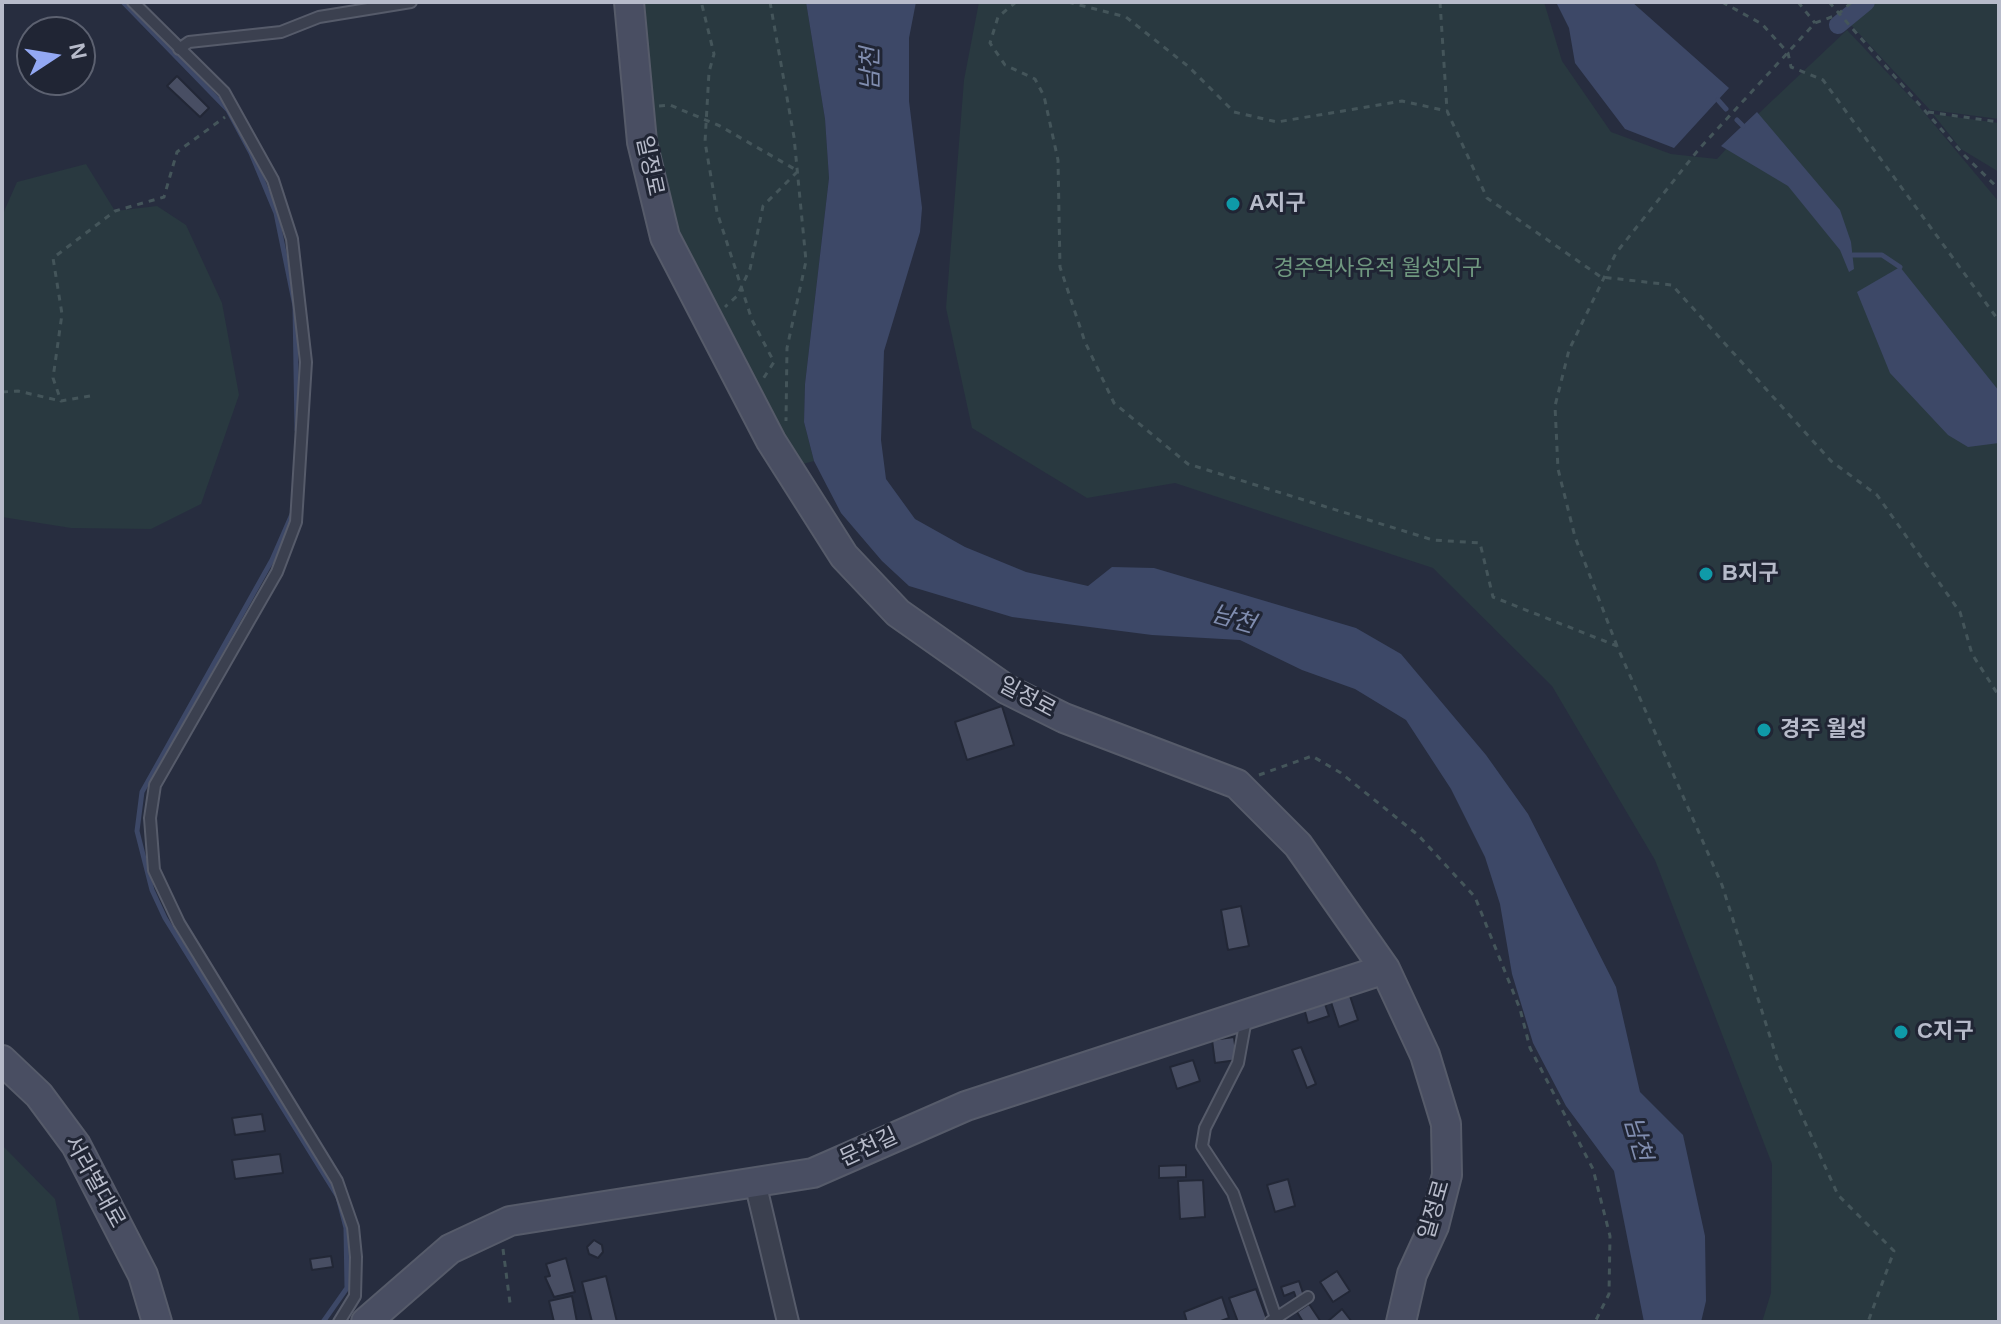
<!DOCTYPE html>
<html>
<head>
<meta charset="utf-8">
<style>
  body { margin:0 }
  #map { position:relative; width:2001px; height:1324px; overflow:hidden; background:#272d3f; font-family:Helvetica,sans-serif }
  canvas { display:block }
  .frame { position:absolute; inset:0; border:4px solid #b7bbca; pointer-events:none }
  .north { position:absolute; left:16px; top:16px; width:80px; height:80px; box-sizing:border-box; background:#202534; border:2px solid #5c6170; border-radius:50%; rotate:78deg; font-size:22px; font-weight:700; line-height:32px; text-align:center; color:#b7bbca }
  .north::after { content:''; display:block; margin:auto; width:28px; height:36px; background:#93a8f3; clip-path:polygon(50% 0,100% 100%,50% 72%,0 100%) }
</style>
</head>
<body>
<div id="map">
<canvas width="2001" height="1324"></canvas>
<div class="frame"></div>
<div class="north">N</div>
</div>
<script>
const c = document.querySelector('canvas').getContext('2d');
c.lineJoin = 'round';
function fillPath(path, color) {
  c.fillStyle = color;
  c.fill(path, 'evenodd');
}
function shape(rows) {
  const path = new Path2D();
  for (const r of rows) {
    path.moveTo(r[0], r[1]);
    for (let i = 2; i < r.length; i += 2) path.lineTo(r[i], r[i + 1]);
  }
  return path;
}
function trace(path, color, width, dash) {
  c.strokeStyle = color;
  c.lineWidth = width;
  c.lineCap = dash ? 'butt' : 'round';
  c.setLineDash(dash || []);
  c.stroke(path);
}
function drawText(font, color, halo, rows, align = 'center') {
  c.font = font + ' Helvetica,"Noto Sans KR",sans-serif';
  c.lineWidth = 6;
  c.setLineDash([]);
  c.textBaseline = 'middle';
  c.strokeStyle = halo;
  c.fillStyle = color;
  for (const [text, x, y, turn = 0] of rows) {
    c.save();
    c.translate(x, y);
    c.rotate((+turn || 0) * Math.PI / 180);
    c.textAlign = isNaN(turn) ? turn : align;
    if (halo) c.strokeText(text, 0, 0);
    c.fillText(text, 0, 0);
    c.restore();
  }
}
const green = shape([
  [629,2,806,2,825,119,829,178,805,384,804,422,814,461,788,468,665,237],
  [979,2,1544,2,1562,61,1611,132,1671,154,1717,159,1756,116,1847,30,1917,104,1999,202,1999,1322,1762,1322,1771,1293,1772,1164,1655,860,1552,686,1433,568,1175,483,1087,498,972,428,946,308,964,80],
  [1877,2,1999,2,1999,119,1930,110,1851,25],
  [1933,114,1999,123,1999,172,1961,149],
  [86,164,115,211,157,206,186,225,222,303,239,395,201,504,151,529,71,528,2,517,2,216,17,182],
  [2,1145,55,1199,80,1322,2,1322]
]);
const water = shape([
  [806,2,916,2,909,38,909,101,922,208,920,232,884,351,881,440,886,479,915,519,965,547,1026,572,1088,586,1112,567,1154,568,1356,628,1401,654,1486,755,1528,814,1616,987,1640,1092,1683,1135,1705,1236,1706,1301,1701,1322,1644,1322,1614,1171,1566,1106,1533,1043,1512,974,1500,904,1485,857,1451,789,1406,720,1355,689,1302,670,1240,640,1152,635,1012,617,909,586,882,561,841,513,814,461,804,422,805,384,829,178,825,119],
  [1556,2,1632,2,1729,88,1674,148,1625,129,1575,63,1569,28],
  [1757,112,1840,210,1851,242,1854,269,1849,272,1840,250,1788,186,1721,146],
  [1900,267,1999,391,1999,443,1968,447,1948,435,1890,373,1857,292]
]);
const stream = shape([
  [123,2,228,110,251,153,276,213,295,306,297,430],
  [1718,100,1726,109],
  [1737,120,1743,126],
  [1853,255,1882,255,1900,267],
  [293,512,272,560,142,792,137,831,152,890,165,918,338,1197,346,1228,347,1288,323,1322]
]);
const canal = shape([
  [1838,25,1866,2]
]);
const building = shape([
  [177,76,209,108,200,117,167,86,177,76],
  [1002,706,1014,745,967,760,955,722,1002,706],
  [1241,906,1249,946,1228,950,1221,910,1241,906],
  [1349,993,1358,1020,1339,1027,1330,999,1349,993],
  [1324,1001,1329,1016,1308,1023,1304,1008,1324,1001],
  [1234,1037,1237,1060,1215,1063,1212,1040,1234,1037],
  [1301,1047,1316,1084,1307,1088,1292,1050,1301,1047],
  [1193,1060,1200,1081,1177,1089,1170,1067,1193,1060],
  [262,1114,265,1131,235,1135,232,1118,262,1114],
  [280,1154,283,1173,235,1179,232,1160,280,1154],
  [1186,1165,1186,1177,1159,1178,1159,1166,1186,1165],
  [1288,1179,1295,1206,1275,1212,1267,1185,1288,1179],
  [1203,1180,1205,1217,1180,1219,1178,1181,1203,1180],
  [594,1240,602,1245,603,1252,598,1258,589,1254,587,1247,594,1240],
  [331,1256,333,1267,312,1270,310,1259,331,1256],
  [566,1258,575,1292,554,1297,545,1277,550,1276,546,1264,566,1258],
  [1337,1271,1350,1291,1333,1302,1320,1282,1337,1271],
  [606,1276,617,1322,592,1322,582,1282,606,1276],
  [1299,1281,1304,1296,1296,1298,1294,1292,1284,1296,1281,1287,1299,1281],
  [1256,1289,1268,1322,1238,1322,1229,1298,1256,1289],
  [572,1296,577,1322,554,1322,549,1301,572,1296],
  [1222,1297,1229,1318,1218,1322,1187,1322,1184,1312,1222,1297],
  [1309,1304,1321,1322,1303,1322,1297,1312,1309,1304],
  [1342,1309,1352,1322,1327,1322,1342,1309]
]);
const path = shape([
  [770,2,794,137,806,261,787,348,786,421],
  [1016,2,998,17,990,43,1005,65,1035,79,1044,96,1058,160,1060,267,1085,342,1114,403,1188,464,1433,540,1480,543,1493,597,1617,646,1722,885,1779,1065,1838,1195,1894,1251,1868,1322],
  [1068,2,1126,17,1189,67,1234,112,1277,122,1402,101,1447,111,1487,198,1601,277,1672,285,1831,461,1877,495,1960,612,1972,654,1999,696],
  [1440,2,1447,110],
  [1722,2,1762,24,1788,53,1791,67,1823,80,1999,321],
  [1798,2,1815,23],
  [1829,2,1964,155,1999,189],
  [702,5,714,54,709,72,705,142,717,212,752,320,774,362,763,379],
  [659,106,670,105,720,126,798,171,763,206,750,269,737,296,725,307],
  [1928,112,1999,122],
  [2,392,18,391,61,401],
  [90,396,61,401,53,378,62,314,53,258,115,211,164,197,177,152,225,117],
  [1617,646,1575,537,1558,469,1555,406,1569,350,1616,253,1699,149,1815,23,1837,15,1852,2],
  [1259,775,1312,756,1341,773,1418,835,1475,897,1520,1009,1530,1048,1593,1169,1610,1236,1609,1294,1595,1322],
  [503,1249,510,1303]
]);
const lane = shape([
  [133,2,224,92,273,180,292,239,306,362,296,522,277,572,155,785,150,818,154,870,179,923,337,1181,353,1227,356,1257,355,1296,339,1322],
  [179,49,189,42,281,32,319,17,411,2],
  [1246,1019,1238,1063,1205,1128,1202,1146,1233,1193,1276,1318,1270,1322],
  [1276,1318,1308,1297]
]);
const street = shape([
  [755,1182,788,1322]
]);
const secondary = shape([
  [629,2,642,142,665,237,771,441,844,556,898,613,1006,689,1064,718,1237,784,1298,845,1385,969,1425,1055,1446,1124,1447,1175,1434,1226,1412,1274,1401,1322],
  [2,1060,39,1095,76,1145,143,1275,157,1322],
  [366,1322,450,1249,510,1221,813,1173,966,1106,1385,969]
]);
const markers = [
  [1233,204,8,"#0f9aa8"],
  [1706,574,8,"#0f9aa8"],
  [1764,730,8,"#0f9aa8"],
  [1901,1032,8,"#0f9aa8"]
];
const streetNames = [
  ["일정로",649,166,78],
  ["일정로",1027,698,28],
  ["문천길",869,1148,-25],
  ["서라벌대로",94,1182,61],
  ["일정로",1435,1210,-74]
];
const poiNames = [
  ["A지구",1249,204],
  ["B지구",1722,574],
  ["경주 월성",1780,730],
  ["C지구",1917,1032]
];
const parkNames = [
  ["경주역사유적 월성지구",1378,269]
];
const waterNames = [
  ["남천",871,69,-90],
  ["남천",1233,620,16],
  ["남천",1637,1139,74]
];
fillPath(green, '#293940');
fillPath(water, '#3d4867');
trace(stream, '#3d4867', 5);
trace(canal, '#3d4867', 18);
fillPath(building, '#484e63');
trace(building, '#222736', 2);
trace(lane, '#565b6a', 14);
trace(street, '#565b6a', 24);
trace(secondary, '#565b6a', 32);
trace(path, '#44555a', 3, [6, 6]);
trace(lane, '#3b404f', 10);
trace(street, '#3b404f', 20);
trace(secondary, '#494e62', 28);
for (const [x, y, r, color] of markers) {
  const dot = new Path2D();
  dot.arc(x, y, r, 0, 2 * Math.PI);
  c.fillStyle = color;
  c.fill(dot);
  trace(dot, '#202534', 3);
}
drawText('22px', '#b7bbca', '#202534', streetNames);
drawText('bold 22px', '#b7bbca', '#202534', poiNames, 'left');
drawText('22px', '#709980', '#202534', parkNames);
drawText('italic 24px', '#808daf', '#202534', waterNames);
</script>
</body>
</html>
